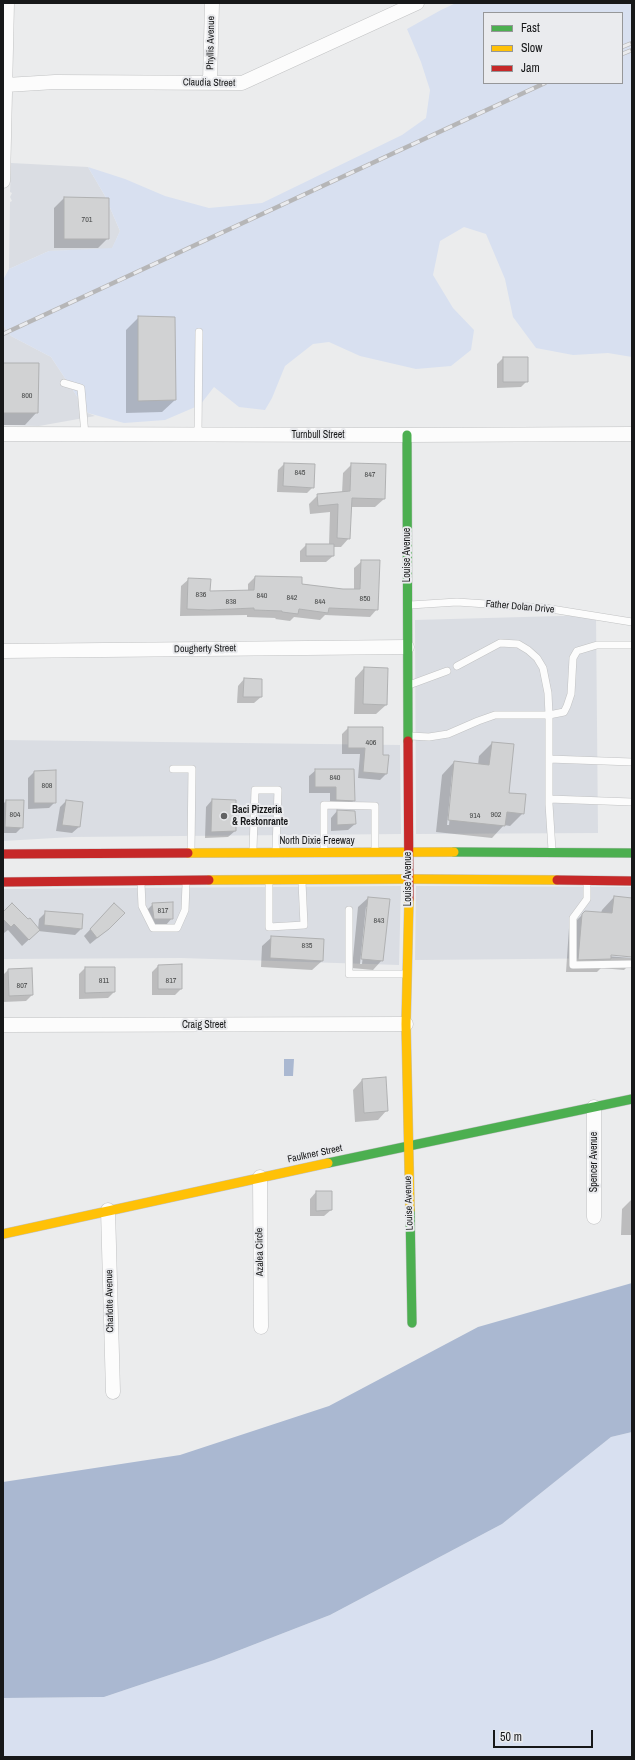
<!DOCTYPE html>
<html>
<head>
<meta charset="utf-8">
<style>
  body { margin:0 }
  #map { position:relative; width:635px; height:1760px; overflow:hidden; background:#ebeced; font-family:"Archivo Narrow",sans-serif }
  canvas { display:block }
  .frame { position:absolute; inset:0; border:4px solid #171819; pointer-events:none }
  .legend { position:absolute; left:483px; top:12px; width:140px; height:72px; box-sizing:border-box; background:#eaebee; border:1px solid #969799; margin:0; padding:5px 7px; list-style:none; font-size:12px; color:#171819 }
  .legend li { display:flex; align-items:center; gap:8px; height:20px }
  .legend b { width:20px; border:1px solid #969799 }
  .scale { position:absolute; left:493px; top:1730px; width:100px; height:18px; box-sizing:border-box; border:2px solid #171819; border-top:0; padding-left:5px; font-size:12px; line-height:14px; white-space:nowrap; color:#171819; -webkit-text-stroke:3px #eaebee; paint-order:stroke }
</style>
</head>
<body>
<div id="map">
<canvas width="635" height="1760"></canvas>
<div class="frame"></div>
<ul class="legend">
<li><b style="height:5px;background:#4caf50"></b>Fast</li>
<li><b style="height:5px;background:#ffc107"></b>Slow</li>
<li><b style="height:5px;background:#c62828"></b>Jam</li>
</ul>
<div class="scale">50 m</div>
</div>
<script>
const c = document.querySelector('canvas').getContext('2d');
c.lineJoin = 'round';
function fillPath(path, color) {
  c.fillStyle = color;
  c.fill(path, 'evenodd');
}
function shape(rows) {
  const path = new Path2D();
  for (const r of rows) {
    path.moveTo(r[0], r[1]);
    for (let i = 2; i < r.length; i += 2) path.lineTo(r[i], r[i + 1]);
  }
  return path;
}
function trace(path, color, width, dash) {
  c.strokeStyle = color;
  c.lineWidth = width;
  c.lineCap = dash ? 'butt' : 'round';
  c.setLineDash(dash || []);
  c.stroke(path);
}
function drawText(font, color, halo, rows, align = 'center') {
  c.font = font + ' "Archivo Narrow",sans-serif';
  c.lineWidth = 4;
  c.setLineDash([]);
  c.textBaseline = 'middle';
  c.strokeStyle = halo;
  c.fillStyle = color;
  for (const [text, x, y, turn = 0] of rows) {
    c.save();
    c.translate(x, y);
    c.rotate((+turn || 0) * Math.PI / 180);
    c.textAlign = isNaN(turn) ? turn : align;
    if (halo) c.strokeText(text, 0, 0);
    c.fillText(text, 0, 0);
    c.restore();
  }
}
const built = shape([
  [11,163,88,167,105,196,120,231,112,249,49,251,9,269,10,202,12,201,10,197,12,193,10,192],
  [3,325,11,336,51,357,88,413,95,416,39,426,3,425],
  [596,615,598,833,416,834,415,620],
  [3,740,400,745,401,834,72,837,3,841],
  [401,886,399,965,181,958,3,959,3,889],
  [416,886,632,887,632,958,415,960]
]);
const green = shape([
  [456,3,632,3,632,357,608,353,573,355,536,348,513,317,505,279,486,234,464,227,440,241,433,275,453,308,474,330,471,350,451,366,416,369,360,356,329,342,313,344,285,366,272,398,265,410,239,407,214,387,200,405,165,420,124,423,88,413,51,357,11,336,3,325,3,280,9,269,49,251,112,248,120,231,105,196,88,167,125,179,165,196,209,208,262,203,402,135,426,118,430,90,421,62,407,29,441,10],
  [484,13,622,13,622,83,484,83],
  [632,1432,632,1757,3,1757,3,1698,104,1697,214,1660,330,1615,502,1524,611,1437]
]);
const water = shape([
  [284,1059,294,1059,293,1076,284,1076],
  [632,1283,632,1432,611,1437,502,1524,330,1615,214,1660,104,1697,3,1698,3,1482,180,1455,329,1406,478,1327]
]);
const shadow = shape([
  [64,198,108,238,98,248,54,248,54,208],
  [139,317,175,400,162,412,126,413,126,330],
  [503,358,527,381,521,387,497,388,497,364],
  [3,365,37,412,25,425,3,425],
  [284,464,314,465,313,487,307,493,277,492,278,470],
  [352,464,384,499,375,507,351,507,349,538,341,547,333,547,333,556,326,562,300,562,300,551,306,545,329,545,330,512,310,514,309,504,318,495,342,493,343,473],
  [362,561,377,609,370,617,325,615,320,620,294,617,290,621,275,619,276,618,247,617,247,615,180,616,181,586,189,579,209,592,248,592,248,584,255,577,343,590,354,590,354,568],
  [364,668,386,705,376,714,354,714,355,678],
  [244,679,261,697,254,703,237,703,238,686],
  [348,728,382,756,387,773,380,780,358,778,360,754,342,754,342,734],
  [492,743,508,794,523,813,510,826,504,825,492,838,436,832,442,775,454,762,478,765,479,756],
  [452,775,454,775,449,825,447,825],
  [316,770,354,800,348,807,330,806,330,793,309,793,309,776],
  [34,772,55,802,49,808,28,809,28,778],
  [212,800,235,801,235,831,228,837,205,838,206,807],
  [6,801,22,827,16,833,3,833,3,804],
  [66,801,79,827,72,833,56,831,60,807],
  [337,811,355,824,348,830,331,831,331,818],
  [614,897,632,899,632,956,606,954,606,956,631,958,632,956,632,962,624,970,601,968,597,972,566,972,569,928,585,912,601,913,602,910],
  [368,898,382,960,373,970,352,968,358,907],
  [366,907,368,907,362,964,360,964],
  [114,904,123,913,101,935,90,944,84,936],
  [153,904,172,918,166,925,148,925,147,910],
  [46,912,81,929,75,935,38,931,22,946,8,930,4,933,3,931,3,913,38,929,39,919],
  [272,937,322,961,312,970,261,967,262,946],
  [181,965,181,989,175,995,152,995,152,972,158,966],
  [85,968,114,968,114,992,108,998,79,999,79,974],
  [8,970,32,995,26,1001,3,1002,3,975],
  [362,1080,387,1110,378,1120,355,1122,353,1090],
  [316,1192,331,1210,324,1216,310,1216,310,1199],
  [632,1199,632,1235,621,1235,622,1209]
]);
const building = shape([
  [64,197,109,198,109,239,64,239,64,197],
  [138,316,175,317,176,400,138,401,138,316],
  [503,357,528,357,528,382,503,382,503,357],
  [3,363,39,363,38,413,3,413,3,363],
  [284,463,315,464,314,488,283,486,284,463],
  [351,463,386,464,385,499,352,498,350,539,337,538,338,504,318,506,317,494,350,491,351,463],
  [306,544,334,544,334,556,306,556,306,544],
  [361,560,380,560,378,610,329,608,328,613,299,609,298,614,282,612,282,611,254,610,254,608,209,610,187,609,188,578,211,579,210,591,254,590,255,576,302,577,302,584,343,589,360,589,361,560],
  [364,667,388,668,387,705,363,704,364,667],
  [244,678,262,679,262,697,243,697,244,678],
  [348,727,383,727,383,755,389,755,387,774,363,772,365,748,348,748,348,727],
  [492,742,514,744,509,793,526,794,524,814,507,812,505,826,448,820,454,761,489,765,492,742],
  [315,769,354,769,355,801,336,800,336,787,315,787,315,769],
  [56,770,56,803,34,803,34,771,56,770],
  [212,799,236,800,236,831,211,832,212,799],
  [6,800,24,800,23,828,5,827,6,800],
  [66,800,83,802,80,827,62,825,66,800],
  [337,810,355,811,356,824,337,825,337,810],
  [614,896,632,898,632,957,611,955,611,959,578,960,582,914,585,911,612,913,614,896],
  [368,897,390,899,383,961,361,959,368,897],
  [173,902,173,919,154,919,152,903,173,902],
  [12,903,28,919,30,918,40,930,29,940,14,924,11,927,3,919,3,912,12,903],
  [114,903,125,913,109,929,97,938,90,929,114,903],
  [45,911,83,914,82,929,44,925,45,911],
  [271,936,324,939,323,961,270,958,271,936],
  [182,964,182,989,158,989,158,965,182,964],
  [85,967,115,967,115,992,85,993,85,967],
  [32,968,33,995,9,996,8,969,32,968],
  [386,1077,388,1111,364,1113,362,1079,386,1077],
  [316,1191,332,1191,332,1210,316,1211,316,1191]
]);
const lane = shape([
  [64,383,81,388,85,435],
  [198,435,199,332],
  [410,605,457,602,545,608,632,622],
  [457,666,500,643,518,644,528,650,537,658,543,668,548,693,549,715,564,712,567,706,571,694,573,658,577,651,597,645,632,645],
  [409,685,447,671],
  [410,736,429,737,448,734,478,721,495,715,549,715,549,804,552,850],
  [549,759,632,762],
  [173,769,192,769,191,850],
  [549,799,632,802],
  [253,850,255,790,278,790,276,850],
  [324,850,324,805,375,806,375,850],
  [141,883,142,906,153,928,177,928,185,910,186,884],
  [269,883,269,927,304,925,302,882],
  [587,883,587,899,573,918,573,965,632,964],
  [349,910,349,974,407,974]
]);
const street = shape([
  [210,82,212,3],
  [6,85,55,82,242,83,417,3],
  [3,181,7,3],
  [3,434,407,435,632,434],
  [3,651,407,647],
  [3,1025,406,1024],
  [594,1107,594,1217],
  [260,1177,261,1327],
  [108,1210,113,1392]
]);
const fast = shape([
  [407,435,408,741],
  [454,852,632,853],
  [328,1163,632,1099],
  [410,1210,412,1323]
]);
const slow = shape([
  [188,853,454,852],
  [209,880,409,879,557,880],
  [409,899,406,1024,410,1210],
  [3,1234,328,1163]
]);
const jam = shape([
  [408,741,409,899],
  [3,854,188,853],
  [557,880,632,881],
  [3,882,209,880]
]);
const rail = shape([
  [622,47,632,43],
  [622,54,632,50],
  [3,334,545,83]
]);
const markers = [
  [224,816,4,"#616263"]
];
const numberNames = [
  ["701",87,220],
  ["800",27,396],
  ["845",300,473],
  ["847",370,475],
  ["836",201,595],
  ["840",262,596],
  ["842",292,598],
  ["850",365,599],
  ["838",231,602],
  ["844",320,602],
  ["406",371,743],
  ["840",335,778],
  ["808",47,786],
  ["804",15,815],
  ["902",496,815],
  ["914",475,816],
  ["817",163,911],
  ["843",379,921],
  ["835",307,946],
  ["811",104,981],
  ["817",171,981],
  ["807",22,986]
];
const streetNames = [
  ["Phyllis Avenue",211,43,-89],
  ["Claudia Street",209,83,1],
  ["Turnbull Street",318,435],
  ["Louise Avenue",407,555,-90],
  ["Father Dolan Drive",520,607,5],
  ["Dougherty Street",205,649,-1],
  ["North Dixie Freeway",317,841],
  ["Louise Avenue",408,879,-90],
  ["Craig Street",204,1025],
  ["Faulkner Street",315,1154,-12],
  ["Spencer Avenue",594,1162,-90],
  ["Louise Avenue",409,1203,-92],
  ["Azalea Circle",260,1252,-91],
  ["Charlotte Avenue",110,1301,-91]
];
const poiNames = [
  ["Baci Pizzeria",232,810],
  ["& Restonrante",232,822]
];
fillPath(built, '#dadde3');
fillPath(green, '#d8e0f0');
fillPath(water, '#aab8d1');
fillPath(shadow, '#0003');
fillPath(building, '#d1d2d3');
trace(building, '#b0b1b2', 1);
trace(lane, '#c1c2c3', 8);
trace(street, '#c1c2c3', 15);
trace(fast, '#c1c2c3', 10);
trace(slow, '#c1c2c3', 10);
trace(jam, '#c1c2c3', 10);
trace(lane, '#fcfcfc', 7);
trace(street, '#fcfcfc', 14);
trace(fast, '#4caf50', 9);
trace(slow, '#ffc107', 9);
trace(jam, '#c62828', 9);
trace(rail, '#b6b6b7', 4.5);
trace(rail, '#eaebee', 3, [9]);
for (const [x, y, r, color] of markers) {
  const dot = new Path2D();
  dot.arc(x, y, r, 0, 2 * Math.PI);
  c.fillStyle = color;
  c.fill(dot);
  trace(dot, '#eaebee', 1.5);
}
drawText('8px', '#464848', null, numberNames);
drawText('10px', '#171819', '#eaebee', streetNames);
drawText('bold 10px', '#171819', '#eaebee', poiNames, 'left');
</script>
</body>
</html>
